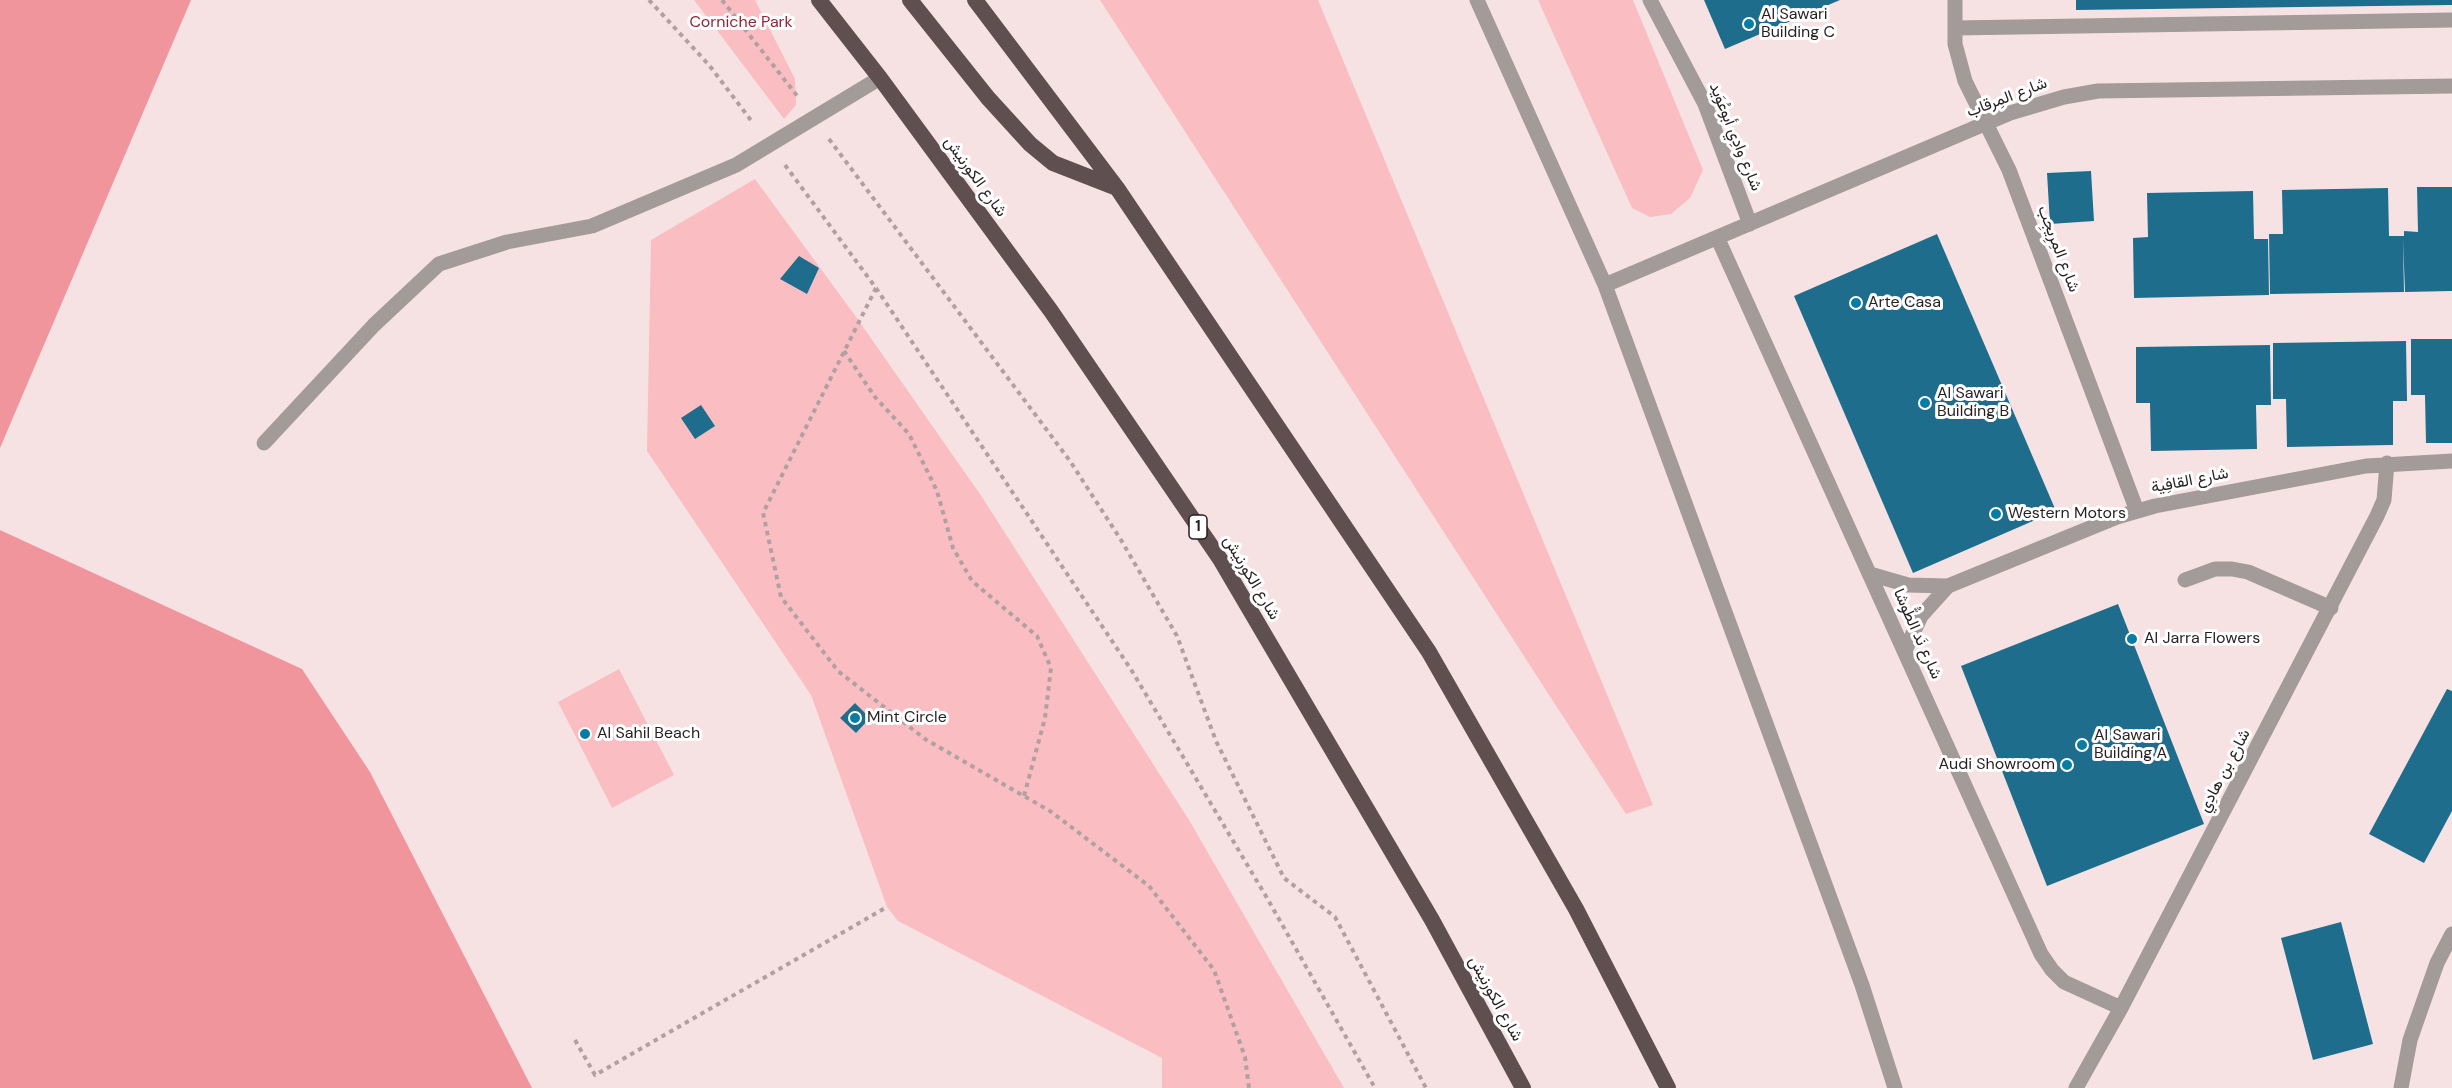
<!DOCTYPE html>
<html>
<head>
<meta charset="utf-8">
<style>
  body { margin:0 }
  canvas { display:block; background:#f7e2e3 }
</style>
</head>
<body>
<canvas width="2452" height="1088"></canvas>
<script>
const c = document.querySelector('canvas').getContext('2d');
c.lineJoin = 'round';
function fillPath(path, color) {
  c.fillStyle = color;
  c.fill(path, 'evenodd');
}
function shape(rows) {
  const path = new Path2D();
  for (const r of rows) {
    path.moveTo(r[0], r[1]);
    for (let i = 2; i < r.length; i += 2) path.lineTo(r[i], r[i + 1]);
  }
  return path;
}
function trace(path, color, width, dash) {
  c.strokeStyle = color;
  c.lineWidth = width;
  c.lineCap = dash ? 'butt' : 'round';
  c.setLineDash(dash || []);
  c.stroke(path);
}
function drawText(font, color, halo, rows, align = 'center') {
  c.font = font + ' "DM Sans",Vazirmatn,sans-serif';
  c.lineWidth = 6;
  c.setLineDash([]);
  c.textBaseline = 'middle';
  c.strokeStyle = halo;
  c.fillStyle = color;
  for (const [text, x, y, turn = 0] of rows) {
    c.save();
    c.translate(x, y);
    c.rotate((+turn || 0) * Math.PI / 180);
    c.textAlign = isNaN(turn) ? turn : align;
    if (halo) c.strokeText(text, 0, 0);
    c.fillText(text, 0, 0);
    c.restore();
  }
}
const green = shape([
  [694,0,755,0,795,79,796,105,784,119],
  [1100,0,1318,0,1653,805,1626,814],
  [1538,0,1633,0,1703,170,1690,198,1671,214,1650,217,1632,208],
  [755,179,859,321,982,497,1189,820,1344,1088,1162,1088,1162,1058,898,921,887,907,811,695,647,451,651,240],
  [619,669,674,775,612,808,558,702]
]);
const water = shape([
  [0,0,191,0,0,448],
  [0,530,302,669,370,772,532,1088,0,1088]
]);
const building = shape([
  [1704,0,1840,0,1725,49],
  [2076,0,2452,0,2452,5,2076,10],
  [2091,171,2094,221,2050,224,2047,173],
  [2417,187,2452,187,2452,291,2405,292,2403,239,2404,292,2270,294,2269,234,2283,234,2282,190,2388,188,2389,236,2404,236,2404,231,2418,232],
  [2253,191,2254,239,2268,239,2269,295,2134,298,2133,238,2148,237,2147,193],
  [1937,234,2056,511,1913,573,1794,296],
  [799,256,819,268,807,294,780,279],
  [2411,339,2452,339,2452,443,2426,443,2425,395,2411,395],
  [2406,341,2407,401,2393,401,2393,445,2287,447,2286,399,2273,399,2273,343],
  [2270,345,2271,405,2256,405,2257,449,2151,451,2150,403,2136,403,2136,347],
  [701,405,715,426,695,439,681,418],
  [2118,604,2204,824,2047,886,1961,666],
  [2447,689,2452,691,2452,811,2424,863,2369,834],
  [855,703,870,718,856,733,840,718],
  [2341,922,2373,1044,2313,1060,2281,938]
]);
const path = shape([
  [649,0,709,65,753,123],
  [722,0,798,97],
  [829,139,1070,461,1121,540,1177,636,1216,741,1284,878,1335,917,1426,1088],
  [785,165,876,288,1132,671,1267,898,1375,1088],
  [876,288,763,513,781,597,838,671,925,739,1050,811,1149,886,1214,970,1245,1057,1249,1088],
  [844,351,875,397,909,434,937,491,953,548,972,581,1037,636,1051,668,1045,718,1024,796],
  [575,1040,595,1075,887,907]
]);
const service = shape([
  [264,443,374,325,439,264,507,242,592,226,736,165,880,78],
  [2185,580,2215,569,2232,569,2248,572,2331,608]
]);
const minor = shape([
  [1477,0,1605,285,1862,985,1895,1088],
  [1650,0,1705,104,1750,224],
  [1955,0,1955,44,1965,81,2009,170,2137,511],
  [1955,28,2452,20],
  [1718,239,2041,954,2052,970,2064,982,2121,1008],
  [1605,285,2010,113,2064,97,2098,91,2452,86],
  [1870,574,1908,585,1948,586,2117,517,2155,506,2366,466,2452,461],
  [1905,651,1921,616,1948,586],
  [2076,1088,2121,1008,2377,516,2384,500,2387,463],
  [2401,1088,2410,1040,2437,963,2452,934]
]);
const trunk = shape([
  [819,0,880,78,1051,311,1220,559,1432,920,1523,1088],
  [910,0,988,98,1030,144,1053,163,1117,188],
  [975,0,1117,188,1429,652,1576,909,1668,1088]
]);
const markers = [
  [1749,24,6,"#077ca4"],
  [1856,303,6,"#077ca4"],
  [1925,403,6,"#077ca4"],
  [1996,514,6,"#077ca4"],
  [2132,639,6,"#077ca4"],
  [855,718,6,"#077ca4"],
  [585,734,6,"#077ca4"],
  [2082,745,6,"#077ca4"],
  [2067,765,6,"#077ca4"]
];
const shields = [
  [1198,527,18]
];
const shieldNames = [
  ["1",1198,527]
];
const poiNames = [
  ["Al Sawari",1761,15],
  ["Building C",1761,33],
  ["Arte Casa",1868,303],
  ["Al Sawari",1937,394],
  ["Building B",1937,412],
  ["Western Motors",2008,514],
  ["Al Jarra Flowers",2144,639],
  ["Mint Circle",867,718],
  ["Al Sahil Beach",597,734],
  ["Al Sawari",2094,736],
  ["Building A",2094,754],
  ["Audi Showroom",2055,765,"right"]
];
const parkNames = [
  ["Corniche Park",741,23]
];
const streetNames = [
  ["شارع المِرقاب",2007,98,-21],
  ["شارع وادِي أبوعُوَيد",1735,137,68],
  ["شارع الكورنيش",975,177,54],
  ["شارع المِرِيجِب",2058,249,69],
  ["شارع القافِية",2190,481,-11],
  ["شارع الكورنيش",1251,578,59],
  ["شارع نَد الطُّوشا",1917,634,66],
  ["شارع بن هادِي",2225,771,-62],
  ["شارع الكورنيش",1495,999,61]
];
fillPath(green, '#fabec2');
fillPath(water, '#f1959c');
fillPath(building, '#1e6d8d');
trace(path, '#b1a0a1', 4, [4.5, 4.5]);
trace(service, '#a39a9a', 15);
trace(minor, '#a39a9a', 15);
trace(trunk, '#5f4f50', 16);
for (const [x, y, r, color] of markers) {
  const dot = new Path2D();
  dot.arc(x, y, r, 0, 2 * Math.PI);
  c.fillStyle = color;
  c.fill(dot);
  trace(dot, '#fff', 2);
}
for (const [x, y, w] of shields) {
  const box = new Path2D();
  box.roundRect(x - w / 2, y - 12, w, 24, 4.5);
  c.fillStyle = '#fff';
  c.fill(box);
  trace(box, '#261e1f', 1.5);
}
drawText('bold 15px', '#261e1f', null, shieldNames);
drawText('16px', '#261e1f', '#fff', poiNames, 'left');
drawText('16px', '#8f2438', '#fff', parkNames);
drawText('16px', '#261e1f', '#fff', streetNames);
</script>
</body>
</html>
